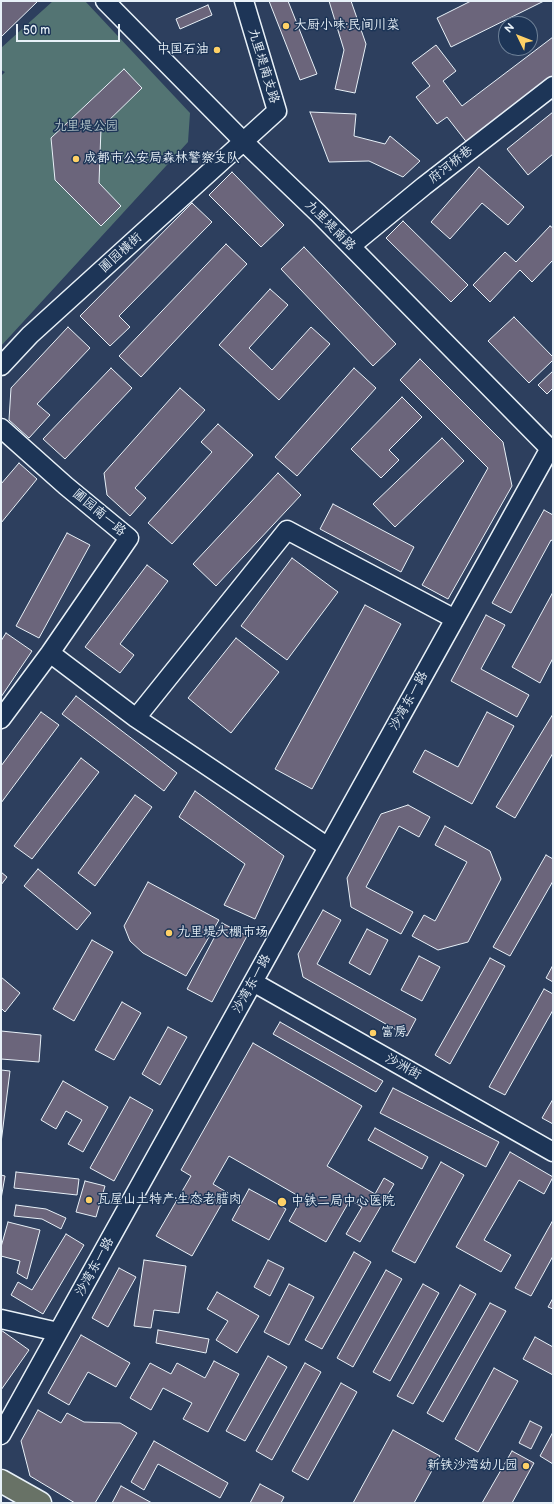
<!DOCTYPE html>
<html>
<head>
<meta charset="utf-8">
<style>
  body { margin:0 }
  #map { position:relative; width:554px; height:1504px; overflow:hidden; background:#2d3f5e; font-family:"Balsamiq Sans",sans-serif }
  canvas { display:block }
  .frame { position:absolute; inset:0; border:2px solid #e8f1f8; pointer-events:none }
  .north { position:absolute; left:498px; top:16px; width:40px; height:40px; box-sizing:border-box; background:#1d3557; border:1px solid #6e8097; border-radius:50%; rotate:313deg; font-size:11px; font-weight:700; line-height:16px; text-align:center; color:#e8f1f8 }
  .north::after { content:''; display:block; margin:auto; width:14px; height:18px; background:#ffd166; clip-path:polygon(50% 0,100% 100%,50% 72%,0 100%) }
  .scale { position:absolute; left:16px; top:24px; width:104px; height:18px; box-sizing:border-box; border:2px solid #e8f1f8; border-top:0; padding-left:5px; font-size:12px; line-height:14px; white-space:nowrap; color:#e8f1f8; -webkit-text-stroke:3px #1d3557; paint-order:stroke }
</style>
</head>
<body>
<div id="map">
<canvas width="554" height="1504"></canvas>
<div class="frame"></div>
<div class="north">N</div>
<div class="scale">50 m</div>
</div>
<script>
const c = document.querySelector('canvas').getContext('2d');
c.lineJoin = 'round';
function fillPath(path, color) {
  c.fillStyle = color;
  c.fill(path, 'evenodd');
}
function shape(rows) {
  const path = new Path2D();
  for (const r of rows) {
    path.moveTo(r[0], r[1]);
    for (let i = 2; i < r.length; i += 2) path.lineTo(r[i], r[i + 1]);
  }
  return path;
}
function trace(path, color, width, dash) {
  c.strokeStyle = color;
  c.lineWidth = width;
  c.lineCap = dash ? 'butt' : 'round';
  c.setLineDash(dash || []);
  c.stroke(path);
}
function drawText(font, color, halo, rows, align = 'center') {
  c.font = font + ' "Balsamiq Sans","LXGW WenKai TC",sans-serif';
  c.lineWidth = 3;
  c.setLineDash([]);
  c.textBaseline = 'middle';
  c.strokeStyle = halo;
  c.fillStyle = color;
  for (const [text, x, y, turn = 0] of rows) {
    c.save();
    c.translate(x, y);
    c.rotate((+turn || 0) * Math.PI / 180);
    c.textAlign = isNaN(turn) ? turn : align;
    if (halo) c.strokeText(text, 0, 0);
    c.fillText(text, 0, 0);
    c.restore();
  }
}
const green = shape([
  [53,1,85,1,190,113,188,142,1,346,1,76,5,72,1,70,1,48]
]);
const building = shape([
  [1,1,38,1,1,37,1,1],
  [269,1,288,1,317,74,300,80,269,1],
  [329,1,351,1,366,44,355,93,335,89,344,50,329,1],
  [471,1,544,1,451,47,437,18,471,1],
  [208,5,212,15,180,29,176,19,208,5],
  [553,37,553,79,468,144,447,117,437,124,416,97,430,86,412,63,436,45,456,71,443,81,462,106,553,37],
  [124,69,142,88,101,128,99,183,121,206,101,226,55,180,51,138,124,69],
  [310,112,356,114,354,136,385,144,390,136,420,161,403,177,369,161,329,162,310,112],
  [553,112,553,154,528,175,507,149,553,112],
  [479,167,524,207,508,225,482,203,450,239,431,222,479,167],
  [232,172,284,225,261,247,209,195,232,172],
  [192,203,212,222,119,316,130,327,110,346,80,316,192,203],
  [403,221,468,285,451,302,386,238,403,221],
  [550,226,553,228,553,260,532,282,520,270,490,302,473,285,505,252,516,262,550,226],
  [226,244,247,264,141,377,119,356,226,244],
  [304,247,396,344,373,366,281,269,304,247],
  [270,289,288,305,249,348,272,370,311,327,330,344,279,400,219,345,270,289],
  [514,317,553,357,553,360,529,383,488,341,514,317],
  [68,327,90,348,37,404,50,415,29,438,9,420,11,388,68,327],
  [420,359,503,442,512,486,448,599,422,585,488,468,400,380,420,359],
  [111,368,132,388,65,459,43,439,111,368],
  [354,368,376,388,297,476,275,457,354,368],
  [553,371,553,388,547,394,538,385,553,371],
  [180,388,205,410,135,488,146,498,130,516,107,495,104,473,180,388],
  [402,397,422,417,389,450,399,460,381,478,351,449,402,397],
  [218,424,253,455,172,544,148,523,212,452,201,442,218,424],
  [442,438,464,461,395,527,373,504,442,438],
  [19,463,37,479,1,523,1,484,19,463],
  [278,473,301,495,216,586,193,564,278,473],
  [333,504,414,547,401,572,320,529,333,504],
  [544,510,553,515,553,541,551,540,511,613,492,603,544,510],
  [67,533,90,545,39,638,16,626,67,533],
  [292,558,338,592,287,660,241,626,292,558],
  [147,565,168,581,120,644,134,655,120,673,85,647,147,565],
  [553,592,553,658,540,683,512,667,553,592],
  [365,605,401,624,312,789,275,769,365,605],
  [486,615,505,625,481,669,529,695,517,717,451,681,486,615],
  [6,633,32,651,1,697,1,641,6,633],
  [236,638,279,672,231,733,188,698,236,638],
  [76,696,177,773,164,791,62,714,76,696],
  [41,712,59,725,1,803,1,766,41,712],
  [487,712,514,726,472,804,413,772,425,750,458,767,487,712],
  [553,714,553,753,515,818,496,807,553,714],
  [81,758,99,772,32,859,14,846,81,758],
  [195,791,284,856,255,919,224,905,245,864,179,817,195,791],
  [135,795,152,807,95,886,78,873,135,795],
  [408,805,430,817,419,837,399,826,366,887,413,912,401,934,351,907,347,878,381,814,408,805],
  [445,826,490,851,501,879,468,942,438,950,412,936,424,915,435,921,467,862,435,845,445,826],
  [546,855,553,859,553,881,510,956,493,947,546,855],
  [38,869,91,913,77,930,24,886,38,869],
  [1,872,7,877,1,885,1,872],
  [148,882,219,920,186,976,143,953,130,941,124,926,148,882],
  [323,910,341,920,317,964,416,1019,407,1036,303,977,298,954,323,910],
  [222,923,247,936,212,1002,187,989,222,923],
  [367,929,388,940,370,975,349,963,367,929],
  [92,940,113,952,74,1021,53,1009,92,940],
  [419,956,440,967,422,1001,401,990,419,956],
  [490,958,505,966,450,1064,435,1055,490,958],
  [553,965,553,982,546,978,553,965],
  [1,977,20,993,5,1012,1,1008,1,977],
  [544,989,553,994,553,1010,505,1095,489,1087,544,989],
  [122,1002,141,1013,114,1060,95,1050,122,1002],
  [280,1022,383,1081,376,1092,273,1034,280,1022],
  [168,1027,187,1037,160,1085,142,1074,168,1027],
  [1,1031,41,1035,39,1062,1,1059,1,1031],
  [253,1043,362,1106,327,1166,375,1194,384,1178,394,1184,360,1242,346,1234,362,1207,350,1200,326,1242,289,1221,302,1198,229,1156,213,1184,228,1193,192,1256,156,1236,191,1176,181,1170,253,1043],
  [1,1070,10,1071,1,1143,1,1070],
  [63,1081,108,1107,83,1152,68,1144,82,1120,66,1111,56,1129,41,1120,63,1081],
  [393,1088,499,1142,486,1167,380,1113,393,1088],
  [130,1097,153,1110,114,1181,90,1168,130,1097],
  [553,1099,553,1124,542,1118,553,1099],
  [375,1128,428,1157,422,1169,368,1140,375,1128],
  [510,1152,553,1177,544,1194,519,1180,484,1240,511,1255,501,1272,456,1247,510,1152],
  [441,1162,464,1175,415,1263,392,1251,441,1162],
  [16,1172,79,1179,77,1195,14,1188,16,1172],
  [1,1175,5,1176,1,1199,1,1175],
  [85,1181,105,1186,96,1217,76,1212,85,1181],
  [249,1189,286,1209,269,1240,232,1220,249,1189],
  [16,1205,46,1209,66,1218,61,1229,42,1219,14,1216,16,1205],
  [553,1220,553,1256,531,1296,515,1288,553,1220],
  [8,1222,40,1230,27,1279,17,1273,20,1261,1,1256,1,1247,8,1222],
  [66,1234,84,1245,43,1314,11,1295,18,1282,32,1290,66,1234],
  [354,1252,371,1262,322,1349,305,1340,354,1252],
  [144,1260,186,1266,179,1313,154,1310,151,1328,134,1326,144,1260],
  [268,1260,284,1268,270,1296,254,1287,268,1260],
  [119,1268,136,1277,108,1327,92,1318,119,1268],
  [386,1270,402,1279,353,1367,337,1358,386,1270],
  [289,1284,314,1297,289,1345,264,1332,289,1284],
  [423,1284,439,1293,390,1381,373,1372,423,1284],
  [460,1285,476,1294,413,1404,397,1396,460,1285],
  [217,1292,259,1316,237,1353,216,1340,228,1321,207,1309,217,1292],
  [553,1298,553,1309,548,1307,553,1298],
  [490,1303,506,1311,443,1422,427,1413,490,1303],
  [1,1330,29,1350,1,1390,1,1330],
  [158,1330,209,1339,206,1353,156,1343,158,1330],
  [81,1335,130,1363,116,1387,88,1372,69,1405,48,1393,81,1335],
  [535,1337,553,1347,553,1375,523,1359,535,1337],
  [268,1356,287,1367,245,1441,226,1431,268,1356],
  [214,1361,239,1374,208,1432,183,1419,192,1403,163,1388,151,1410,130,1398,150,1363,171,1374,177,1363,205,1378,214,1361],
  [305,1363,321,1372,272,1460,256,1451,305,1363],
  [494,1368,518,1381,478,1452,455,1439,494,1368],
  [341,1383,357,1392,308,1480,292,1471,341,1383],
  [38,1410,61,1423,67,1413,84,1422,120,1423,137,1433,95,1503,75,1503,30,1476,21,1441,38,1410],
  [530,1421,542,1427,531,1449,519,1443,530,1421],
  [393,1430,440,1456,414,1503,353,1503,393,1430],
  [553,1432,553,1464,540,1456,553,1432],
  [154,1441,228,1483,220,1498,158,1464,144,1490,131,1482,154,1441],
  [512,1451,534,1463,512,1503,482,1503,512,1451],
  [260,1484,284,1497,281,1503,250,1503,260,1484],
  [121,1486,152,1503,112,1503,121,1486]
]);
const minor = shape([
  [105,1,244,142,318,213,553,452],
  [351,246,424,186,553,86],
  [1,366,30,335,277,111,244,1],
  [1,428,66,486,129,538,50,653,1,719],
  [50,653,136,718,328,847],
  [136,718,287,530,455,619],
  [253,982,553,1152],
  [1,1319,58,1332],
  [1,1435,550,448]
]);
const major = shape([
  [1,1481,40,1503]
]);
const markers = [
  [286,26,4,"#ffd166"],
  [217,50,4,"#ffd166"],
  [76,159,4,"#ffd166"],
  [169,933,4,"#ffd166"],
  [373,1033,4,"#ffd166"],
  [89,1200,4,"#ffd166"],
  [282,1202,5,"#ffd166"],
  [526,1466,4,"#ffd166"]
];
const poiNames = [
  ["大厨小味·民间川菜",294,26],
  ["中国石油",209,50,"right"],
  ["成都市公安局森林警察支队",84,159],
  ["九里堤大棚市场",177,933],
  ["富房",381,1033],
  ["瓦屋山土特产·生态老腊肉",97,1200],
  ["中铁二局中心医院",291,1202],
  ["新铁沙湾幼儿园",518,1466,"right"]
];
const streetNames = [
  ["九里堤南支路",263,66,73],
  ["府河桥巷",451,165,-38],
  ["九里堤南路",330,226,45],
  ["圃园横街",121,253,-42],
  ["圃园南一路",99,513,40],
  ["沙湾东一路",409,701,-61],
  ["沙湾东一路",252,984,-61],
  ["沙洲街",403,1067,29],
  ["沙湾东一路",95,1267,-61]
];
const parkNames = [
  ["九里堤公园",86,127]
];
fillPath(green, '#537473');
fillPath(building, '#6b657b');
trace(building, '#e8f1f8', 1);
trace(minor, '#e8f1f8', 21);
trace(major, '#e8f1f8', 25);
trace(minor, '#1d3557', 18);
trace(major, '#687266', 22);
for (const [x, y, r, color] of markers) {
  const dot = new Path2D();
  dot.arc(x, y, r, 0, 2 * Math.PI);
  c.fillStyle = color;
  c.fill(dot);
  trace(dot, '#1d3557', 1.5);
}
drawText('13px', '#e8f1f8', '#1d3557', poiNames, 'left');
drawText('13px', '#e8f1f8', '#1d3557', streetNames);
drawText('13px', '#b4c5c9', '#1d3557', parkNames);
</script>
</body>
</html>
